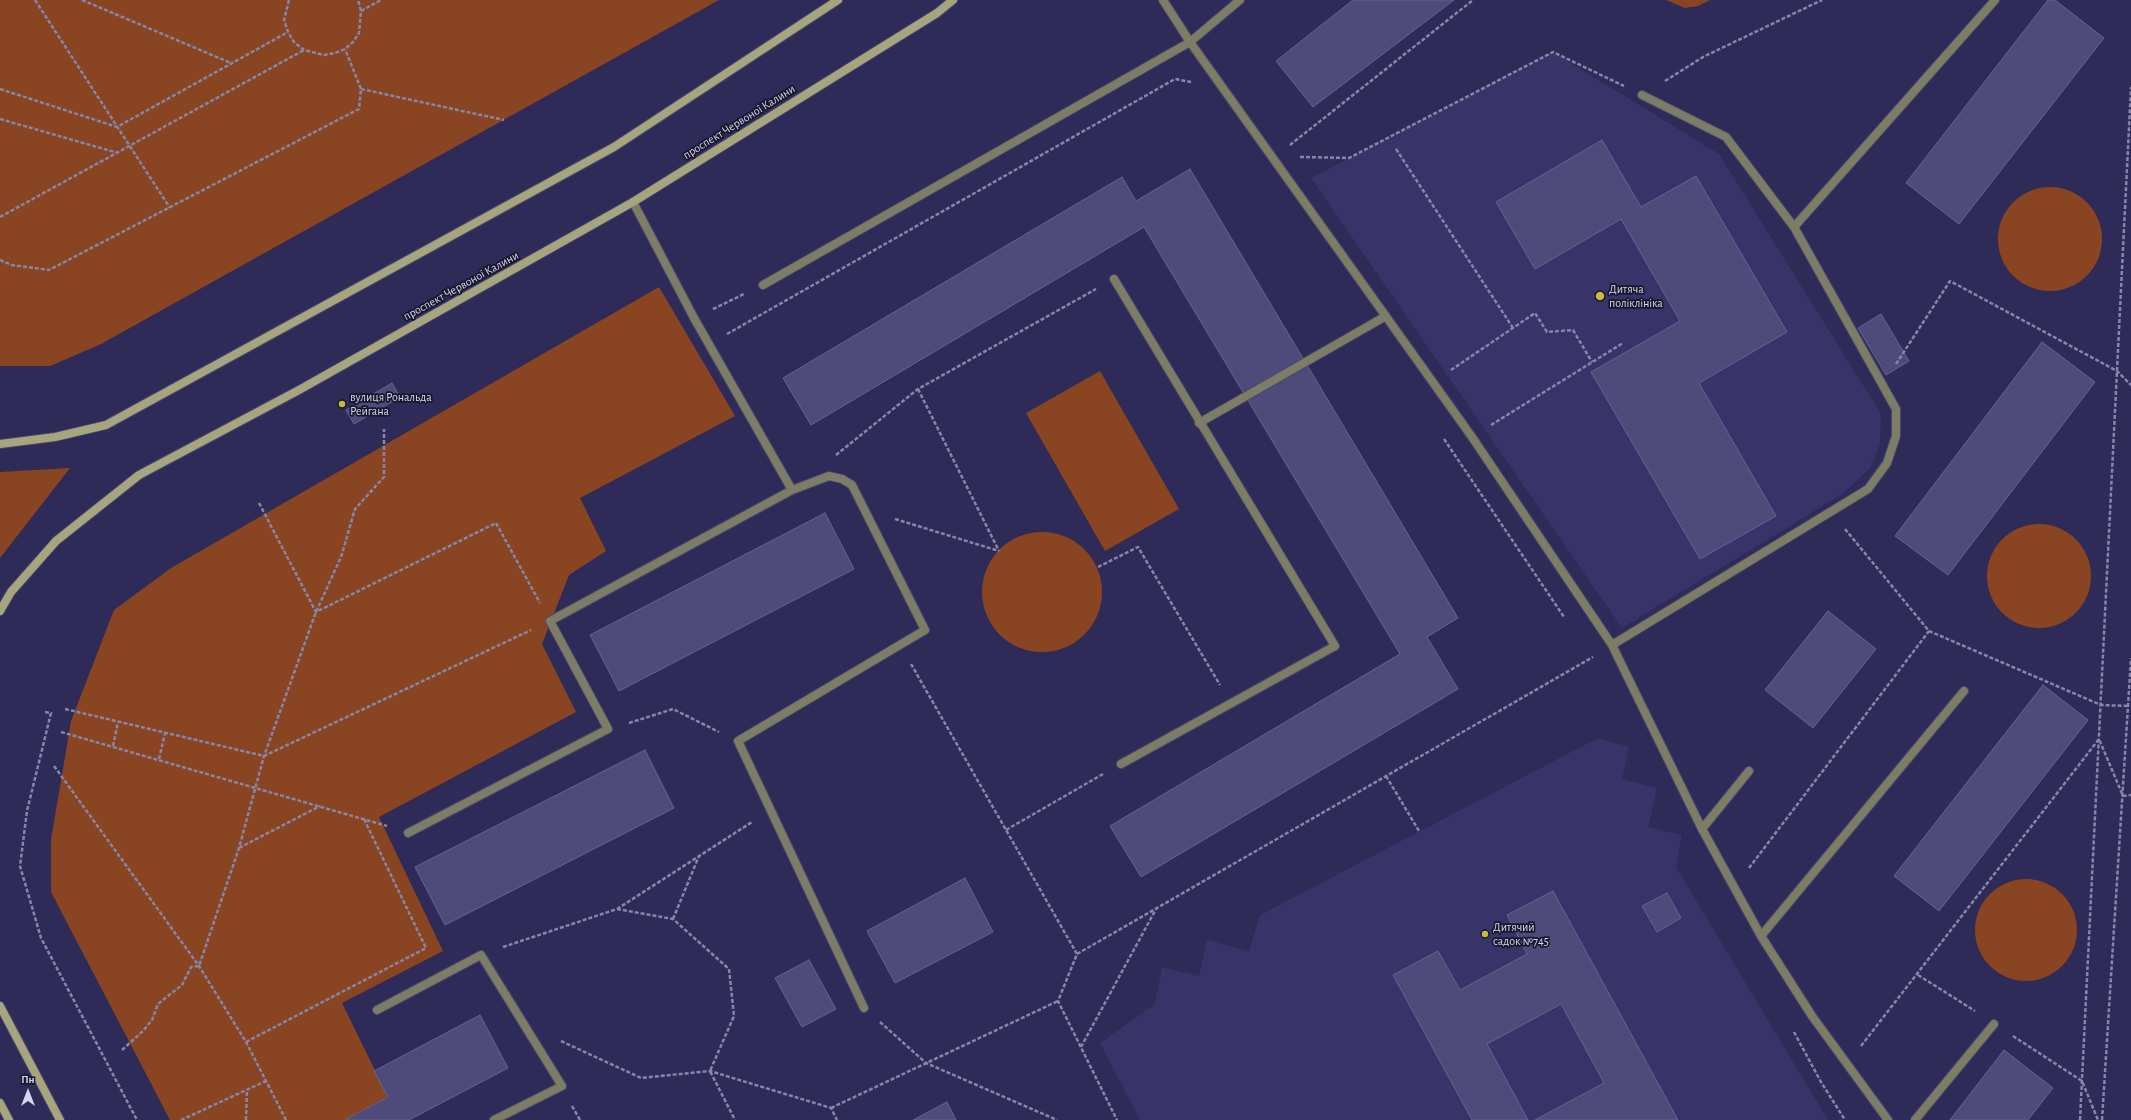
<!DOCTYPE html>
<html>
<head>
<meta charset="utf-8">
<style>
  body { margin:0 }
  #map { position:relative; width:2131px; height:1120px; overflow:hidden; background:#2f2b58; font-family:"Alegreya Sans",sans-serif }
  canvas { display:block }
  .north { position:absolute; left:8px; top:1072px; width:40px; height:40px; -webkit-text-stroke:3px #18172b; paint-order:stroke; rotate:0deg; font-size:11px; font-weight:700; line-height:16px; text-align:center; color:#d4d5f1 }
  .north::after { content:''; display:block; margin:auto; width:14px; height:18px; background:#d4d5f1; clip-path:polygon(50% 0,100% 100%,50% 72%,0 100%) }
</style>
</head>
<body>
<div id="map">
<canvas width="2131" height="1120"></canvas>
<div class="north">Пн</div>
</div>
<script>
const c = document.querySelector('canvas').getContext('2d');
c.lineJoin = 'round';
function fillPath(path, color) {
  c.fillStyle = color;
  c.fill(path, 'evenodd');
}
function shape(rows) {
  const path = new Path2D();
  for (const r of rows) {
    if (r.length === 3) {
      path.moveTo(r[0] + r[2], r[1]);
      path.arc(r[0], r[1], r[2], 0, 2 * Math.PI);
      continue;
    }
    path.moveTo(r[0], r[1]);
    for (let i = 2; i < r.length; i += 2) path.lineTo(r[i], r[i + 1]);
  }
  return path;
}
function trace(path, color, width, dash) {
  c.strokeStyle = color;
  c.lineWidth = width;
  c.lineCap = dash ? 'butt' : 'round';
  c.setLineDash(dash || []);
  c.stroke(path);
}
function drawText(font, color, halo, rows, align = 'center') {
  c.font = font + ' "Alegreya Sans",sans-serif';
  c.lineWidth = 3.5;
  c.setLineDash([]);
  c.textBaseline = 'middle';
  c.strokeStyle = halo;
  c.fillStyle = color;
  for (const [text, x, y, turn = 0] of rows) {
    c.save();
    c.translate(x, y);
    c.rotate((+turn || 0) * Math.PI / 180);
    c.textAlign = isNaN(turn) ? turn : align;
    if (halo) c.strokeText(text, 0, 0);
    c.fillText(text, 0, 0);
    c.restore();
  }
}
const built = shape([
  [1553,52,1719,154,1881,414,1880,444,1870,468,1844,493,1622,628,1311,178],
  [1598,738,1629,747,1622,779,1657,788,1648,827,1682,835,1676,867,1828,1120,1140,1120,1100,1043,1155,1004,1162,967,1199,976,1207,940,1249,951,1260,915]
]);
const green = shape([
  [0,0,719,0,101,344,50,366,0,366],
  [1666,0,1710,0,1698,6,1685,8],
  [2050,239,52],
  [659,287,735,416,580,498,606,551,569,575,542,644,576,712,379,817,443,951,342,1003,388,1097,345,1120,170,1120,51,892,51,840,71,721,114,610,171,568],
  [1100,371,1179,509,1105,551,1026,413],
  [70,468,0,558,0,472],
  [2039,576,52],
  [1042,592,60],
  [2026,930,51]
]);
const building = shape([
  [1353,0,1454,0,1313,107,1276,61,1353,0],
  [2048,0,2055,0,2104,38,1959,224,1906,183,2048,0],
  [1602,140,1641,207,1696,176,1787,332,1699,383,1776,516,1700,559,1591,372,1680,321,1621,219,1535,269,1496,202,1602,140],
  [1190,169,1458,618,1427,637,1458,689,1141,877,1110,826,1400,654,1144,227,811,425,783,378,1122,177,1136,201,1190,169],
  [1881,314,1909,361,1886,375,1858,328,1881,314],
  [2042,342,2095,382,1948,575,1895,536,2042,342],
  [392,383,400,397,354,424,346,410,392,383],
  [825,513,854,569,619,691,590,635,825,513],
  [1828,611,1876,649,1813,728,1765,690,1828,611],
  [2043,685,2088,720,1939,911,1894,876,2043,685],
  [645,750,674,808,445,925,415,867,645,750],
  [965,878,993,932,895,983,867,931,965,878],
  [1553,891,1678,1120,1535,1120,1604,1083,1561,1004,1487,1044,1528,1120,1472,1120,1393,975,1438,951,1460,990,1527,954,1507,915,1553,891],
  [1667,893,1681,918,1657,932,1642,906,1667,893],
  [809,960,836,1009,802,1027,775,978,809,960],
  [480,1015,508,1068,409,1120,345,1120,388,1097,374,1071,480,1015],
  [2004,1050,2053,1088,2028,1120,1950,1120,2004,1050],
  [947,1102,956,1120,913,1120,947,1102]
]);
const path = shape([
  [35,0,170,208],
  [82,0,231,63],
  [289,0,284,20,288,32,294,42,304,50,324,55,335,53,345,49,353,42,359,33,361,11,358,0],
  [361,11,381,0],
  [1665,81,1703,57,1822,0],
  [0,89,117,127,288,32],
  [361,89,504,120],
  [0,119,118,153],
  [1290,145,1473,0],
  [1396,149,1513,328],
  [1300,157,1349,158,1553,52,1624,86],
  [0,217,304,50],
  [0,260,12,265,49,270,359,109,361,89,345,49],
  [713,309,744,294],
  [727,334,1175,79,1191,82],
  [1896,364,1950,281,2117,371,2131,385],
  [1451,370,1535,313,1547,332,1573,330,1592,362],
  [918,389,999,551],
  [1491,425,1623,343],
  [1444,439,1564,617],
  [836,455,918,389,1096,289],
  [259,503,316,612,496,523,540,603],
  [895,519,999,551],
  [1845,529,1929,631,2101,705,2128,706],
  [1098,567,1138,547,1220,685],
  [911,664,1077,954,1058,1001,1117,1120],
  [65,709,264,756,531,630],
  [45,712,51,713,27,811,20,866,41,938,137,1120],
  [629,723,673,709,719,732],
  [61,732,387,826],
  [113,746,118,722],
  [159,759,165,733],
  [54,766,199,966,246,1042,286,1120],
  [1386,776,1419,831],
  [1006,830,1103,774],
  [239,848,320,806],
  [1749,868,1929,631],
  [617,909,673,919,729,969,734,1016,710,1071,735,1120],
  [673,919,699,856],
  [503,947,617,909,752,822],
  [1077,954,1593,657],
  [1918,975,1975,1011],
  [880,1022,926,1063,1057,1120],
  [1794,1032,1821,1082,1845,1120],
  [2013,1036,2082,1081,2098,1120],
  [561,1041,641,1078,710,1071,831,1108,837,1120],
  [246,1042,426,948,364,819],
  [1861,1046,2099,739,2123,796,2131,795],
  [1081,1047,1156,909],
  [122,1050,143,1031,152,1020,158,1004,182,985,191,967,199,966,239,848,264,756,316,612,341,557,355,509,384,477,384,429],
  [572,1106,580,1120],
  [831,1108,1058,1001],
  [181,1120,266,1081],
  [246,1120,247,1090],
  [2080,1120,2131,87],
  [2102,1120,2131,658]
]);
const service = shape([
  [1163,0,1190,42,1472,437,1612,645,1702,829,1761,936,1812,1016,1888,1120],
  [1794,227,1995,0],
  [1114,279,1335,646,1121,764],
  [763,285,1190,42,1240,0],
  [1199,423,1386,316],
  [792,490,829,476,842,479,852,485,925,630,738,741,864,1008],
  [1612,645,1868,489,1887,463,1896,436,1896,409,1794,227,1726,137,1642,95],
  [1702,829,1749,771],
  [408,833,608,729,550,621,792,490,694,318,633,202],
  [1761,936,1964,691],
  [377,1010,481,955,562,1086,494,1120],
  [1915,1120,1994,1024]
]);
const secondary = shape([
  [0,444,55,437,106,425,614,147,838,0],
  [0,611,11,592,56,541,139,475,299,390,633,202,937,13,953,0],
  [0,1006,60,1120],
  [0,1103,9,1120]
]);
const markers = [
  [1600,296,5,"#c5bc3d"],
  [342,404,4,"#c5bc3d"],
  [1485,934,4,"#c5bc3d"]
];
const streetNames = [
  ["проспект Червоної Калини",739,122,-32],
  ["проспект Червоної Калини",461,286,-29]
];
const poiNames = [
  ["Дитяча",1609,289],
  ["поліклініка",1609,303],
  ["вулиця Рональда",350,397],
  ["Рейгана",350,411],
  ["Дитячий",1493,927],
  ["садок №745",1493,941]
];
fillPath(built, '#383368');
fillPath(green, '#894421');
fillPath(building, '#4e4b7b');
trace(building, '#656395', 1);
trace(service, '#494670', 10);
trace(secondary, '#494670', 10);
trace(path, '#8786aa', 2.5, [4, 2]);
trace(service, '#7d7c64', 8);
trace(secondary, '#a7a57e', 8);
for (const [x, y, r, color] of markers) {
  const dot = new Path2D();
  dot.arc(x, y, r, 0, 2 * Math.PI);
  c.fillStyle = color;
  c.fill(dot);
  trace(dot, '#18172b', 1.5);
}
drawText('12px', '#d4d5f1', '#18172b', streetNames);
drawText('12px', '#d4d5f1', '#18172b', poiNames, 'left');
</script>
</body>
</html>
